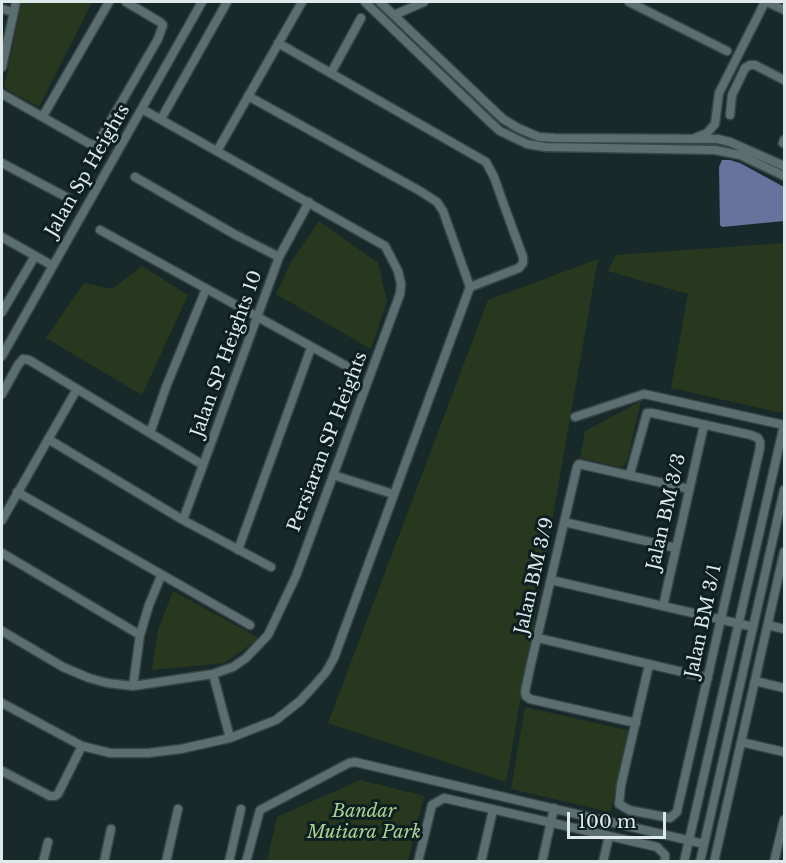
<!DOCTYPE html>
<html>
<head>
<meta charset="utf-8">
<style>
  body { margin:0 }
  #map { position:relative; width:786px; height:863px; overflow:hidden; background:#18292a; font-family:"Libre Baskerville",serif }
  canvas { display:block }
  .frame { position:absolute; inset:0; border:3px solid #dee9ea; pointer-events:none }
  .scale { position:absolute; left:567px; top:812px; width:99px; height:27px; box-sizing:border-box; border:3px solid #dee9ea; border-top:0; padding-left:8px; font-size:18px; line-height:21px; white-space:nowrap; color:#dee9ea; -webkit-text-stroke:4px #0e1f21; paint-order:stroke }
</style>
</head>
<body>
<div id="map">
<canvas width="786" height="863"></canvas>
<div class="frame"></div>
<div class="scale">100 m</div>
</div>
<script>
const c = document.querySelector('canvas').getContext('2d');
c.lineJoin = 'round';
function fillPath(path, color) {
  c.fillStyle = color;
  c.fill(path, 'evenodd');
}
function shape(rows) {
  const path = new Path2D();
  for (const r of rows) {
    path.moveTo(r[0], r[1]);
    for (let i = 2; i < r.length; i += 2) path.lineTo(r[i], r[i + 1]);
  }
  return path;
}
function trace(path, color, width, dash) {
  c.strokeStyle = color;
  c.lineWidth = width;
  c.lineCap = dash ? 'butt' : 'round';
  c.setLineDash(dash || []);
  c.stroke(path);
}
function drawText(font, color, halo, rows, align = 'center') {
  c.font = font + ' "Libre Baskerville",serif';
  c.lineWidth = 6;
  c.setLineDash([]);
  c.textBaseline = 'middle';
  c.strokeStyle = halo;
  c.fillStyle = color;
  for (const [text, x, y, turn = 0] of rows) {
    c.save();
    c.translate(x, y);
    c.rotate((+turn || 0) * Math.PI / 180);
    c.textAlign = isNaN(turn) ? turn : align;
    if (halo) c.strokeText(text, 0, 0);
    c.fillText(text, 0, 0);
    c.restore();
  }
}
const green = shape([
  [22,2,92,2,39,107,4,88],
  [319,221,378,263,387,301,371,349,276,294,291,262],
  [784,243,784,402,782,413,671,388,688,294,608,271,616,255],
  [598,259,506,782,328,723,488,300],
  [142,266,188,295,142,395,46,338,84,283,112,289],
  [641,401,626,465,620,467,580,458,585,431],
  [173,591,259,638,225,663,152,670,158,630],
  [525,707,631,731,610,812,511,789],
  [360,780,424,796,408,861,267,861,277,817]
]);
const water = shape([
  [722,160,730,160,740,163,784,187,784,221,722,227,720,225,719,167]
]);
const minor = shape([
  [365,2,490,122,500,131,527,144,545,147,715,150,740,155,784,176],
  [380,2,503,119,518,128,539,137,555,138,718,139,730,142,784,166],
  [629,2,727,51],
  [767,2,784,10],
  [2,9,13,12],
  [394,15,424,2],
  [278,43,486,162,494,177,505,208,523,257,523,263,519,268,470,287],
  [2,67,16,2],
  [331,73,361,18],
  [2,94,90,144,95,145,99,141,158,39,163,25,160,22,126,2],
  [730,115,732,95,745,68,750,65,755,65,784,80],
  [43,116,109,2],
  [161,119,227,2],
  [695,138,707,133,715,124,719,93,765,2],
  [783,143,784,140],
  [217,151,302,2],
  [2,163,68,198],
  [135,177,234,234,279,257],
  [100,230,352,369],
  [2,237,53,266],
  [2,312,35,256],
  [2,356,202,2],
  [2,394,18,365,23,359,29,360,203,465],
  [575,417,644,394,784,425],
  [150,433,166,387,206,289],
  [48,439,183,520,271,567],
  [630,474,647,413,652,413,751,435,758,438,760,442,760,448,678,807,677,812,670,818,629,810,619,804,621,785,649,665],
  [333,475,393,494],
  [17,492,250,625],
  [2,520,77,389],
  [183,520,279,257,309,202],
  [564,522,676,548],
  [238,550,311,348],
  [2,553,140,635],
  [551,580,753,627],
  [663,606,704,425],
  [768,625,784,629],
  [2,631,63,667,89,678,107,683,133,686,213,674,233,667,246,658,268,635,296,576,400,294,401,284,398,271,385,246,142,109],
  [538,638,708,678],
  [213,674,230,738],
  [755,681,784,688],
  [133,686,140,635,149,605,161,576],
  [2,703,82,746,110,753,148,753,181,749,230,738,276,720,300,701,313,687,326,672,334,658,470,287,443,211,437,202,420,191,248,96],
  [636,723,530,699,526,696,525,692,530,668,577,467,579,464,689,489],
  [741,742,784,752],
  [2,771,50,796,55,796,58,794,82,746],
  [43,862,48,842],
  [104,862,111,829],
  [166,862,178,809],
  [229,862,241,809],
  [246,862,260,810,349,763,355,762,704,844],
  [418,862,432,805,444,798,657,847,665,855,665,862],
  [481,862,493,810],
  [542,862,554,808],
  [603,862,609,836],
  [684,862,784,425],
  [700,862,784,490],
  [714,862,784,552],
  [774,862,784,820]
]);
const streetNames = [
  ["Jalan Sp Heights",88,171,-60],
  ["Jalan SP Heights 10",227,354,-70],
  ["Persiaran SP Heights",328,442,-69],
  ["Jalan BM 3/3",667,512,-77],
  ["Jalan BM 3/9",535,576,-77],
  ["Jalan BM 3/1",704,621,-78]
];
const parkNames = [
  ["Bandar",364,812],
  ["Mutiara Park",364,833]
];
fillPath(green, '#28381e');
fillPath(water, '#67729d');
trace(minor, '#384547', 11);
trace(minor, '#5b6e70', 8);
drawText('18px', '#dee9ea', '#0e1f21', streetNames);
drawText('italic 18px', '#a9d291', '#0e1f21', parkNames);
</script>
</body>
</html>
